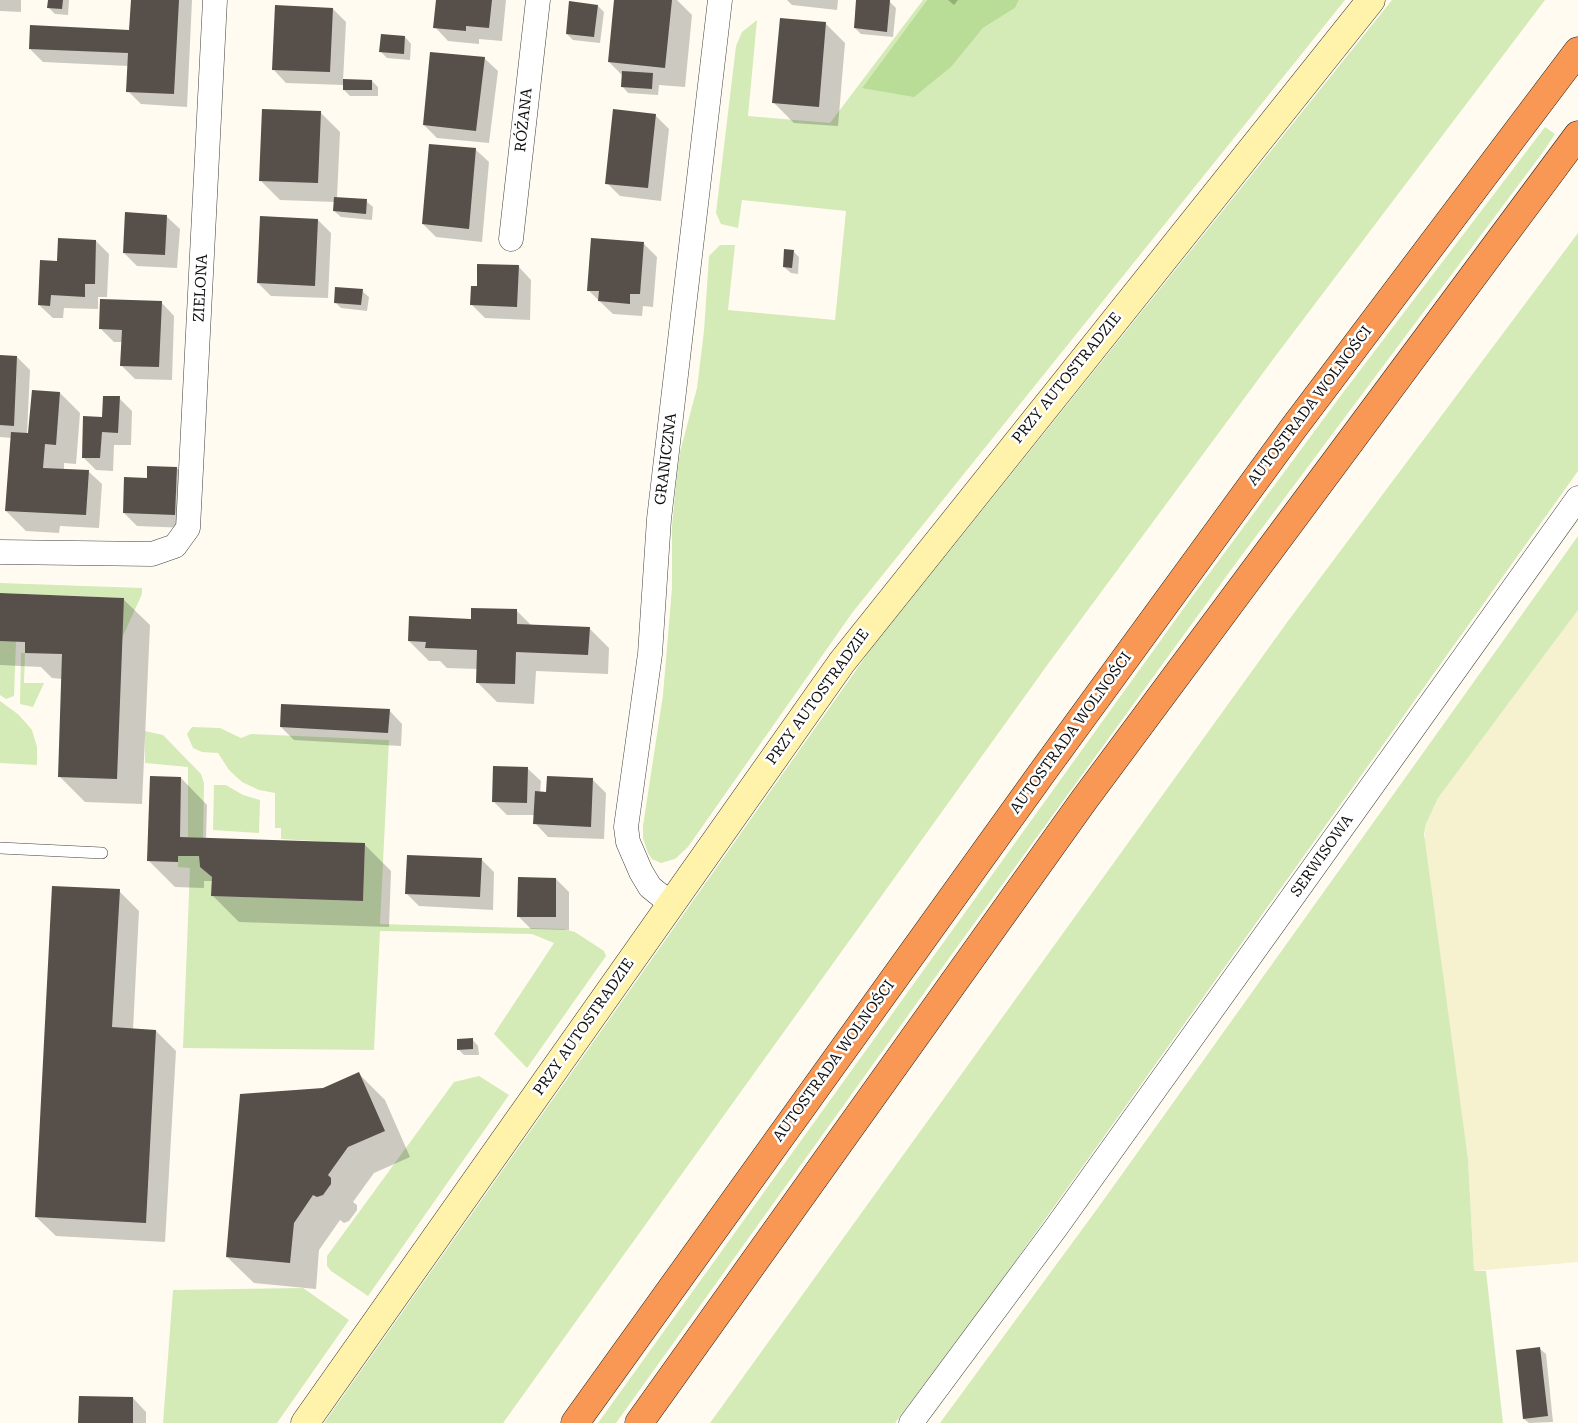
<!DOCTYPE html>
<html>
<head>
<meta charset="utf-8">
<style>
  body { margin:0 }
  canvas { display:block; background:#fffbf0 }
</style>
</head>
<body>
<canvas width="1578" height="1423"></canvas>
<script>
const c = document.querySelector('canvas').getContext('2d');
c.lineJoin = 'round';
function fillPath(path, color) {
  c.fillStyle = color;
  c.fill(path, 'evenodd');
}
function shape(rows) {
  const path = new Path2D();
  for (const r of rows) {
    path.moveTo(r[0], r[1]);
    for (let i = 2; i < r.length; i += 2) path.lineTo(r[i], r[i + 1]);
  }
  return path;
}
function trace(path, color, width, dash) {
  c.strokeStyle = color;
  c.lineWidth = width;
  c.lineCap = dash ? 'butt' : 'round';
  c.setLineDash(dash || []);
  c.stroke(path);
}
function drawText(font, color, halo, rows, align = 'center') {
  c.font = font + ' "Roboto Serif",serif';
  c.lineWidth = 5;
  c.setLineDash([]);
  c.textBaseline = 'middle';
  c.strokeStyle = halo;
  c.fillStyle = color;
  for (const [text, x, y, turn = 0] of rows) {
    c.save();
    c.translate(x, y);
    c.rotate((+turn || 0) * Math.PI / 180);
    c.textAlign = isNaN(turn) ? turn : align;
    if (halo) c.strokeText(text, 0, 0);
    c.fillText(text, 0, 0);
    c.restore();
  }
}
const farmland = shape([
  [1578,610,1578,1262,1474,1271,1468,1159,1424,845,1426,824,1438,798]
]);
const green = shape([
  [923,0,927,0,862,88,952,66,983,28,1015,8,1019,0,1345,0,852,613,688,847,675,859,661,863,652,859,648,853,643,838,643,826,663,695,672,588,672,526,677,474,680,452,697,388,704,331,709,256,720,245,735,245,728,310,835,320,846,211,742,200,738,228,721,224,716,213,736,46,742,32,757,20,748,116,830,123],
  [1392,0,1545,0,1277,354,1048,664,503,1423,324,1423,871,649],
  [1545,127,1555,134,1543,152,1236,563,957,947,616,1423,598,1423,1194,594,1342,394],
  [1578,233,1578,471,989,1298,895,1423,710,1423,1288,621],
  [1578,536,1578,610,1438,798,1426,824,1424,834,1468,1159,1474,1271,1486,1271,1503,1423,940,1423,1100,1205],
  [0,583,142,588,142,594,122,638,124,598,0,593],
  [0,641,16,641,14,696,6,699,0,695],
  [21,653,25,653,24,683,44,683,33,707,20,704],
  [0,701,19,715,32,730,37,747,37,765,0,763],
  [192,727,220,728,241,738,251,734,389,740,380,924,563,929,575,932,604,951,606,956,527,1068,494,1034,554,943,532,934,380,931,374,1050,183,1048,190,868,178,867,178,856,199,856,200,867,212,877,212,896,363,901,365,844,281,839,281,828,275,828,275,793,259,790,242,782,229,770,218,753,202,752,193,748,187,734],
  [145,731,163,735,201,774,204,783,203,838,188,837,188,767,145,763],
  [214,785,226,785,243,795,260,800,259,833,213,830],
  [479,1076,509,1095,368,1296,331,1271,327,1266,327,1256,454,1082],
  [303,1288,349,1320,277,1423,163,1423,173,1290]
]);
const forest = shape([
  [927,0,1019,0,1015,8,983,28,952,66,914,97,862,88]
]);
const shadow = shape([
  [0,0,21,0,21,12,0,11],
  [49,0,69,0,68,15,55,14,49,8],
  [132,0,192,0,187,107,141,104,128,91,129,66,43,62,30,49,131,31],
  [437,0,506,0,502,41,479,39,479,44,448,41,435,27],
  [615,0,677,0,692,15,685,87,659,85,658,95,628,93,622,86,623,76,609,62],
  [787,0,838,0,837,10,792,5],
  [858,0,890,2,896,8,893,37,861,34,855,28],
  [948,0,958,0,954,5],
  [598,6,604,12,600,43,573,40,567,34],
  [333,9,346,22,343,81,372,81,378,87,378,96,350,96,344,90,344,85,286,83,273,69],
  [825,23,845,43,838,126,794,123,774,103],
  [405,37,411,44,410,60,387,58,381,52],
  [484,58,498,71,489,143,437,138,424,125],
  [320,112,340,132,337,198,366,201,373,207,372,220,341,217,334,211,335,202,280,200,260,180],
  [655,115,669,129,661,201,620,196,607,183],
  [475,149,489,162,482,242,436,237,423,224],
  [166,216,180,229,177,268,137,266,124,253],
  [318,220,331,233,328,298,271,296,258,283],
  [96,241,109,254,107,297,98,297,98,309,64,308,63,318,53,318,39,305,58,262],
  [644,244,657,257,653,307,643,306,642,316,613,314,588,290],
  [793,251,799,257,798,274,791,273,784,267],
  [518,266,531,280,530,320,485,318,472,305,478,288],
  [362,291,369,297,367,311,341,308,335,302],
  [161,302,174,316,172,380,135,379,121,365,122,342,114,342,100,328],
  [0,356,17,357,30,370,27,434,30,434,60,393,80,413,76,464,64,463,64,470,88,471,102,484,99,528,60,526,59,533,26,531,6,511,12,438,0,437],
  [119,398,132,411,131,445,114,445,113,471,96,470,83,457,104,418],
  [177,468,190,481,188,528,137,526,124,513,148,479],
  [0,595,123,599,150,625,142,804,85,802,59,776,63,679,52,678,41,667,0,665],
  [517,611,532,626,589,628,609,648,608,674,536,671,534,704,497,702,477,682,478,669,447,668,440,661,429,661,409,641],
  [389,710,402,724,401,746,294,740,281,727],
  [527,768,541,781,540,793,547,793,548,777,593,780,606,793,604,839,548,837,535,823,535,815,507,815,494,802],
  [181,778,207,805,206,840,365,845,391,871,389,927,239,922,213,896,213,881,204,881,204,888,175,887,148,860],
  [481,859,494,872,493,910,419,906,406,893],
  [556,879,569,892,569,930,531,929,518,916],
  [119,891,139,911,133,1030,156,1031,176,1051,165,1242,56,1236,36,1217],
  [472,1039,478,1046,479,1055,464,1055,458,1049],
  [359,1074,385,1100,410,1157,374,1173,353,1202,357,1205,357,1210,349,1221,344,1223,340,1220,319,1250,316,1289,254,1283,227,1257,323,1089],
  [1539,1348,1546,1354,1553,1422,1529,1423,1524,1419],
  [133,1398,146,1412,146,1423,80,1423]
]);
const building = shape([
  [48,0,63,0,62,9,47,8],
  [131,0,179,0,174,94,126,92,128,53,29,49,30,25,129,30],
  [436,0,492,0,489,28,466,26,466,31,433,28],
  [614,0,672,0,665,68,608,62],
  [856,0,890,0,887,32,854,28],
  [569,1,598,5,594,37,566,34],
  [275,5,333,8,330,72,272,70],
  [780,18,826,22,819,107,772,103],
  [381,34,405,36,404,54,379,52],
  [430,52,485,57,476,131,423,125],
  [622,71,653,73,652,89,621,87],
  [343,79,372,80,372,90,343,90],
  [262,109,321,111,318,183,259,181],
  [613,109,656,114,648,188,605,184],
  [429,144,476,148,469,229,422,224],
  [334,197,367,199,366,214,333,211],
  [125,212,167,215,165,255,123,253],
  [260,216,318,219,315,286,257,283],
  [58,238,96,240,95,284,85,284,85,297,51,295,50,306,38,305,40,260,57,261],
  [591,238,644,242,640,294,630,294,630,304,598,301,599,291,587,291],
  [784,249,794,250,792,268,783,267],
  [477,264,519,265,517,307,470,305,471,286,477,286],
  [335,287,363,289,361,305,334,303],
  [100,299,162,301,159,367,120,366,122,330,99,329],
  [0,355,17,356,14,426,0,425],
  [32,390,60,392,56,445,45,444,43,468,89,470,86,515,5,511,11,432,28,433],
  [103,396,120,396,118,433,102,432,100,458,82,458,83,416,102,417],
  [147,466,177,467,175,515,123,513,124,477,147,478],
  [0,593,124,598,117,779,58,777,62,654,25,653,25,642,0,641],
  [471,608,517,609,517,624,590,627,588,655,516,652,515,684,476,683,477,650,425,648,426,642,408,641,409,616,471,619],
  [281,704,390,709,388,733,280,727],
  [493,766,528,767,527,803,492,802],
  [150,776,181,777,180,837,365,843,363,901,211,896,212,877,200,867,199,856,178,856,178,862,147,861],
  [547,776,593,778,591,827,533,824,535,791,546,792],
  [407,855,482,858,480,897,405,894],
  [518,877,556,878,556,917,517,917],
  [52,886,120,889,112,1027,156,1030,146,1223,35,1217],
  [473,1038,473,1049,457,1050,457,1039],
  [359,1072,385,1131,348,1147,328,1175,331,1178,331,1184,323,1195,317,1197,313,1195,294,1223,290,1263,226,1257,240,1094,323,1088],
  [1540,1347,1548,1416,1523,1419,1516,1350],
  [79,1396,133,1397,133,1423,78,1423]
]);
const lane = shape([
  [0,848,102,853]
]);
const street = shape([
  [511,239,538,0],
  [0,552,152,554,175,546,188,528,215,0],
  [671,904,650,887,641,872,628,842,626,827,650,654,659,519,720,0],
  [911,1423,1055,1229,1578,498]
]);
const secondary = shape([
  [305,1423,842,662,1371,0]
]);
const highway = shape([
  [575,1423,1044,770,1292,430,1578,51],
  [639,1423,1084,800,1578,135]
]);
const streetNames = [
  ["RÓŻANA",524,120,-84],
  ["ZIELONA",201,288,-87],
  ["PRZY AUTOSTRADZIE",1067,378,-51],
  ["AUTOSTRADA WOLNOŚCI",1310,406,-53],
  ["GRANICZNA",666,459,-83],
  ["PRZY AUTOSTRADZIE",818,697,-54],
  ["AUTOSTRADA WOLNOŚCI",1071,733,-54],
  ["SERWISOWA",1322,856,-55],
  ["PRZY AUTOSTRADZIE",584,1027,-55],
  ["AUTOSTRADA WOLNOŚCI",834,1061,-54]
];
fillPath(farmland, '#f6f1cf');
fillPath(green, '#d4ebb8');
fillPath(forest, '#b9dc96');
fillPath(shadow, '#0003');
fillPath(building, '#574f4a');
trace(lane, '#414141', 12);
trace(street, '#414141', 25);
trace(secondary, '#303030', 29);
trace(highway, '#1f1f1f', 29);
trace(lane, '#fff', 11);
trace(street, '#fff', 24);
trace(secondary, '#fff2ab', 28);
trace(highway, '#f99854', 28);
drawText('15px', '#0e0e0e', '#fff', streetNames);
</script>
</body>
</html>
